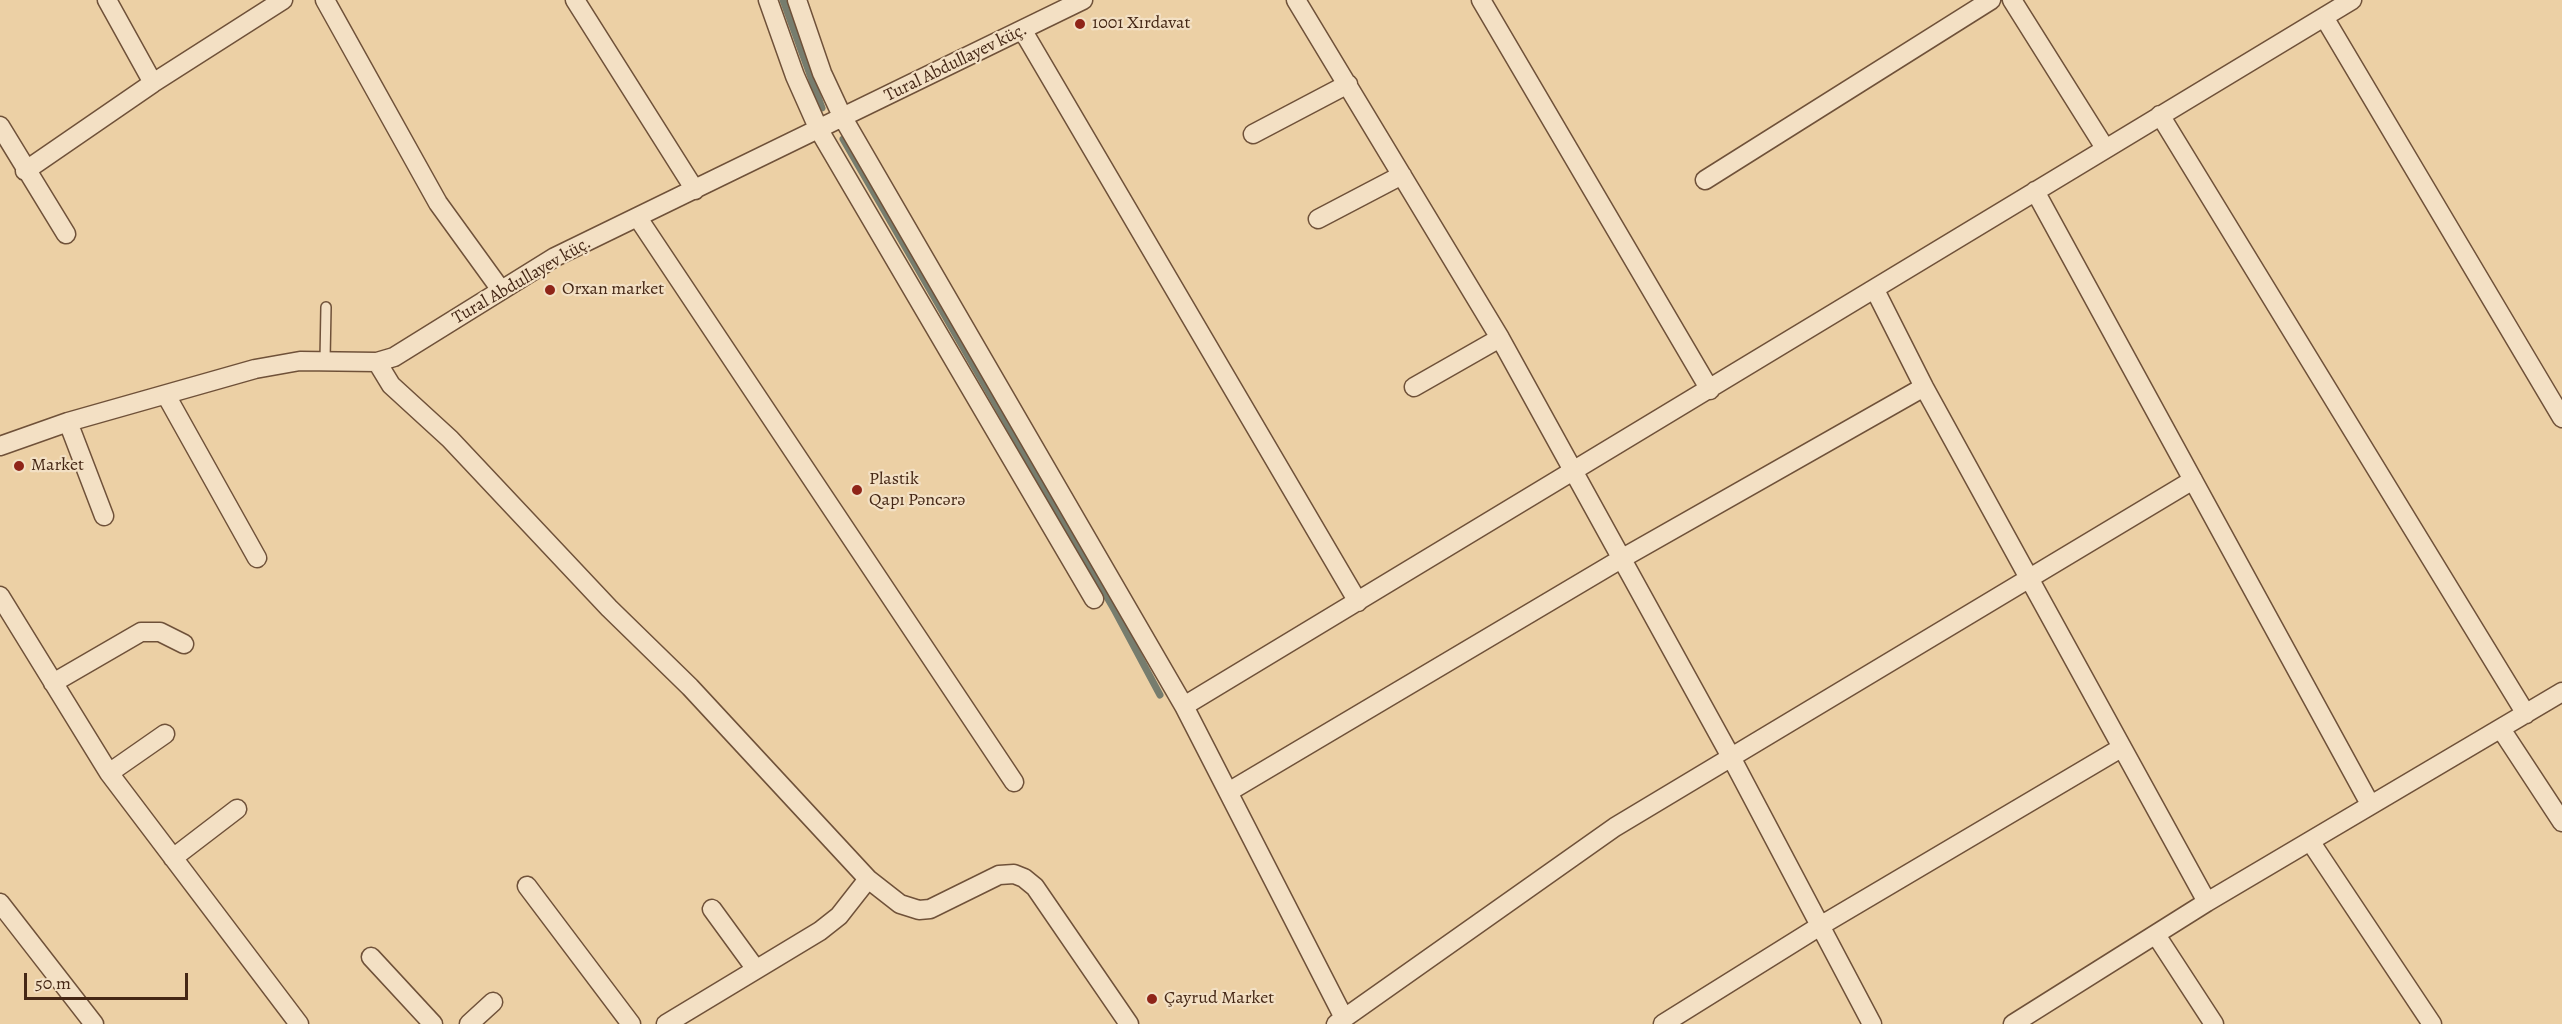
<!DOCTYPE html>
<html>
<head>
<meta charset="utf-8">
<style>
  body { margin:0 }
  #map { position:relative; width:2562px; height:1024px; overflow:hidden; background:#ecd0a5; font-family:Alegreya,serif }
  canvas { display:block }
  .scale { position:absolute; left:24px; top:973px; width:164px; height:27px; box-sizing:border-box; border:3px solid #452715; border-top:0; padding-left:8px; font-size:18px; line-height:21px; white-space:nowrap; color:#452715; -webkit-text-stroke:4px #f3e0c4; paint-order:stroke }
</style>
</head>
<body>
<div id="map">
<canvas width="2562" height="1024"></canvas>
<div class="scale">50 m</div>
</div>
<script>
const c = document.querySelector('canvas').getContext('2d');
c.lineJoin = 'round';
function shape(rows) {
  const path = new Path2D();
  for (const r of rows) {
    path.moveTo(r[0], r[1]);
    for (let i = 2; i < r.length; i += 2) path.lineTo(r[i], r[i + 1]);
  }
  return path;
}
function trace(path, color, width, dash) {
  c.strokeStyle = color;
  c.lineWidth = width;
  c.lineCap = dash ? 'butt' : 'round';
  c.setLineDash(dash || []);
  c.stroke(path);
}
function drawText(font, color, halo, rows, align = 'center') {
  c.font = font + ' Alegreya,serif';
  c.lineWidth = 4.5;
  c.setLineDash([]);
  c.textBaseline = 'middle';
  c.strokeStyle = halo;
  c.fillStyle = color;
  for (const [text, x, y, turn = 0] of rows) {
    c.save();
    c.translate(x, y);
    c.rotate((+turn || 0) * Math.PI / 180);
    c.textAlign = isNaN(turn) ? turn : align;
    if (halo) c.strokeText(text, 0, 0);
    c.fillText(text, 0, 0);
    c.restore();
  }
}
const stream = shape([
  [783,0,822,108],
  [843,139,1115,611,1160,695]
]);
const lane = shape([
  [325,360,326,307]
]);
const street = shape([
  [107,0,153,83],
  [325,0,438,203,501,290],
  [575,0,695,190],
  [768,0,795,76,819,130,1094,599],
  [797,0,822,73,843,118,1184,706,1344,1018],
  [1296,0,1500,338,1731,757,1872,1024],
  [1481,0,1710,390],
  [2012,0,2105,148],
  [2324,17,2562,418],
  [1023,31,1358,602],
  [2160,115,2526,714],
  [0,126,66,234],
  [1253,134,1348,84],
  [25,171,153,83,283,0],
  [1705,180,1991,0],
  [2035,191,2370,804],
  [638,218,1014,782],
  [1318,219,1402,175],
  [1875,290,1924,387,2207,902],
  [377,362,391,385,450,439,609,608,690,687,868,879,900,904,919,910,930,909,999,875,1014,874,1024,878,1035,887,1129,1024],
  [1414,387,1500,338],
  [166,395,257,558],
  [68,422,104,516],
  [0,446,68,422,255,369,300,361,377,362,394,357,555,257,1083,0],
  [0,596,109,773,299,1024],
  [53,683,141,632,160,632,184,644],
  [1184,706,2352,0],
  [2501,729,2562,822],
  [109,773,165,734],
  [1230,791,1621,559,1924,387],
  [2310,841,2432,1024],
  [173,858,237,809],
  [527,886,631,1024],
  [0,903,94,1024],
  [712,909,755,968],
  [2156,935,2214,1024],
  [371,957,433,1024],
  [469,1024,493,1002],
  [666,1024,820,931,839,916,868,879],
  [1336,1024,1615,827,2193,480],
  [1663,1024,1820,926,2121,748],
  [2013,1024,2207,902,2562,692]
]);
const markers = [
  [1080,24,6,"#8f2418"],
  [550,290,6,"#8f2418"],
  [19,466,6,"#8f2418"],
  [857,490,6,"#8f2418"],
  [1152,999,6,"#8f2418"]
];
const poiNames = [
  ["1001 Xırdavat",1092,24],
  ["Orxan market",562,290],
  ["Market",31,466],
  ["Plastik",869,480],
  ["Qapı Pəncərə",869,501],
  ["Çayrud Market",1164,999]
];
const streetNames = [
  ["Tural Abdullayev küç.",956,63,-26],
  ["Tural Abdullayev küç.",522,281,-30]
];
trace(stream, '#777d6e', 7);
trace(lane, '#6f5139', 12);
trace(street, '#6f5139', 21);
trace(lane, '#f3e0c4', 9);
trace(street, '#f3e0c4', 18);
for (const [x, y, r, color] of markers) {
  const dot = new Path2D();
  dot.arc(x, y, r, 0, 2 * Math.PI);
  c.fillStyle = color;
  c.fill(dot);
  trace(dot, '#f3e0c4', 2);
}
drawText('18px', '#452715', '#f3e0c4', poiNames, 'left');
drawText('18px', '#452715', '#f3e0c4', streetNames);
</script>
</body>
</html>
